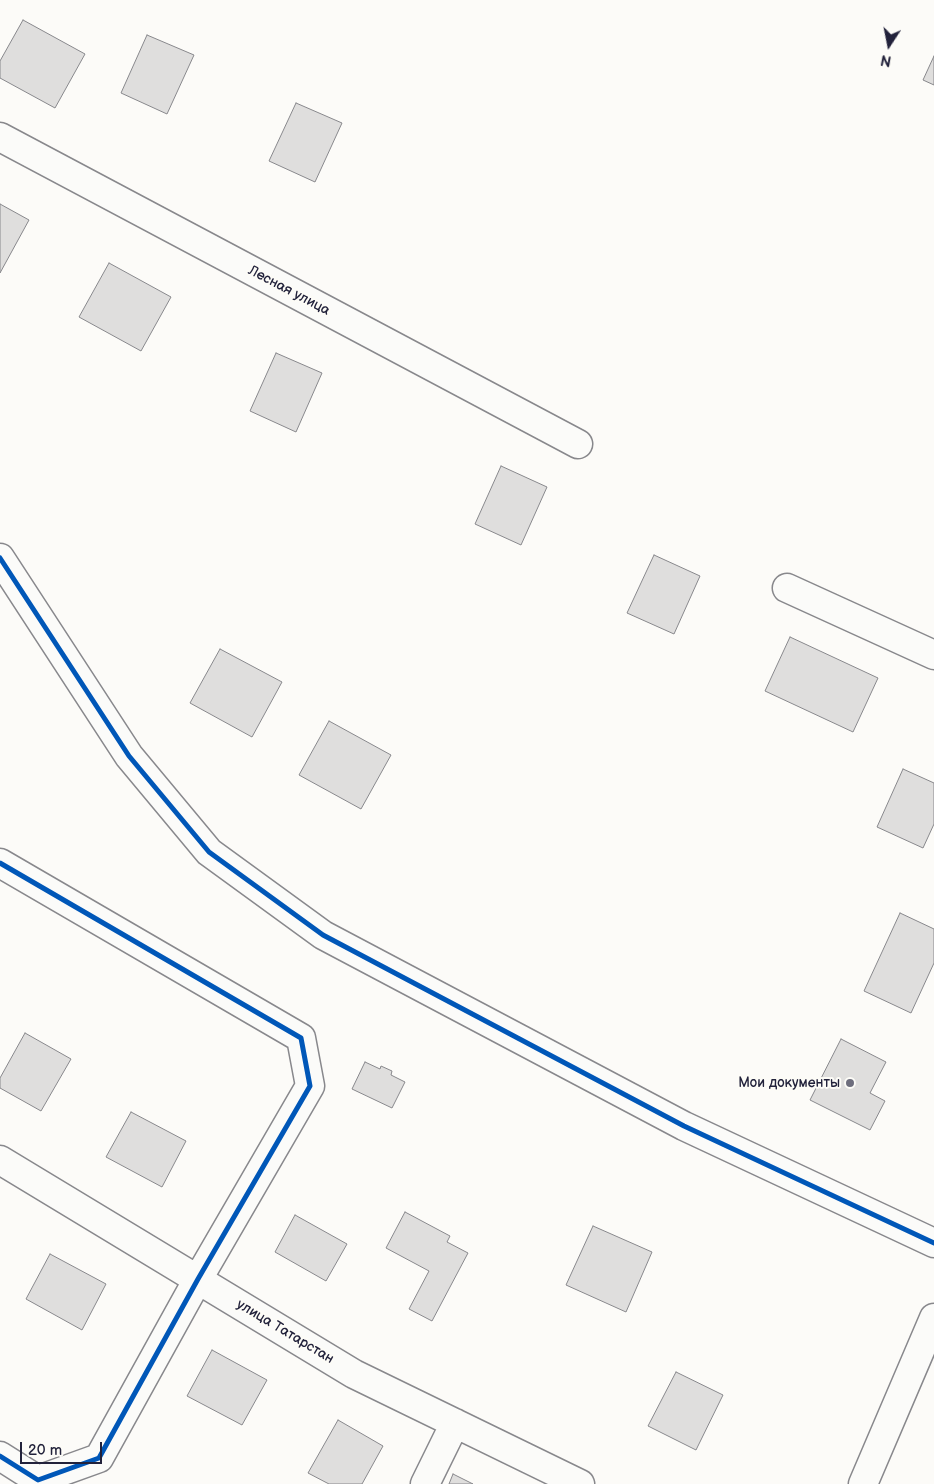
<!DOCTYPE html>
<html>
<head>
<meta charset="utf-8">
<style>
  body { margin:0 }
  #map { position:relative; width:934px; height:1484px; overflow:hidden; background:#fcfbf8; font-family:"Balsamiq Sans",sans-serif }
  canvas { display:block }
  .north { position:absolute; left:864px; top:20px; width:50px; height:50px; -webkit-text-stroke:4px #fdfcf7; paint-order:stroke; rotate:191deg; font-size:14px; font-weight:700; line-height:20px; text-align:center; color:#22223b }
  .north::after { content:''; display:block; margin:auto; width:18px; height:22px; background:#22223b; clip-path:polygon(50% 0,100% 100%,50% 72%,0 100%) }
  .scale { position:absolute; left:20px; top:1442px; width:82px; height:22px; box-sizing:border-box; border:2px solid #22223b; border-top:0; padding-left:6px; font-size:15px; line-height:18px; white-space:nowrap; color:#22223b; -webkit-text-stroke:4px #fdfcf7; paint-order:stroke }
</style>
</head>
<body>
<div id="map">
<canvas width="934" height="1484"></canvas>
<div class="north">N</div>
<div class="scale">20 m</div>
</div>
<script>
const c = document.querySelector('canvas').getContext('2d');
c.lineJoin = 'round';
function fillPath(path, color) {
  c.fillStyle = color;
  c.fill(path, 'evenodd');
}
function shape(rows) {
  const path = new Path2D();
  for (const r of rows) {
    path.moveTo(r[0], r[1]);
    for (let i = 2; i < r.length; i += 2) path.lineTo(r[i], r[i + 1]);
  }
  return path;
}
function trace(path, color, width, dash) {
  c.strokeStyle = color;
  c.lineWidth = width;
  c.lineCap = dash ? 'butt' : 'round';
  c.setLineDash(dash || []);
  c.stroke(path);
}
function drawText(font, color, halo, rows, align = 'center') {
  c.font = font + ' "Balsamiq Sans",sans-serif';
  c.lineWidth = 4;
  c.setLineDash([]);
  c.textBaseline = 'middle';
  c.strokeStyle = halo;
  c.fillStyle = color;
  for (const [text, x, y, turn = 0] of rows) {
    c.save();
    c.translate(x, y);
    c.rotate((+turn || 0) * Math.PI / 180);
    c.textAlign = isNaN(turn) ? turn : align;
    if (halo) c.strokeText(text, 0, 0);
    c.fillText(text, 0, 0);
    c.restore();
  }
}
const building = shape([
  [23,20,85,54,55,108,0,78,0,61,23,20],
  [147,35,194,55,167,114,121,93,147,35],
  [934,56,934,85,923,80,934,56],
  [296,103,342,123,315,182,269,161,296,103],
  [0,204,29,220,0,273,0,204],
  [109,263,171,297,141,351,79,317,109,263],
  [276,353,322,373,296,432,250,411,276,353],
  [501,466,547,487,521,545,475,524,501,466],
  [654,555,700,576,674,634,627,613,654,555],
  [790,637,878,678,853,732,765,691,790,637],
  [220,649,282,682,252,737,190,703,220,649],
  [329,721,391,755,361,809,299,775,329,721],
  [903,769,934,783,934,824,923,848,877,827,903,769],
  [900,913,934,929,934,963,911,1013,864,991,900,913],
  [25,1033,71,1059,41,1111,0,1088,0,1078,25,1033],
  [841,1039,886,1062,870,1093,885,1101,870,1130,810,1100,841,1039],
  [365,1062,380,1069,381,1066,392,1071,391,1075,405,1082,392,1108,352,1089,365,1062],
  [131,1112,186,1141,162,1187,106,1157,131,1112],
  [405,1212,450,1236,447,1242,468,1253,432,1321,409,1309,429,1271,386,1248,405,1212],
  [295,1215,347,1244,326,1281,275,1252,295,1215],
  [593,1226,652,1252,626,1312,566,1285,593,1226],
  [50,1254,106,1284,82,1330,26,1299,50,1254],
  [212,1350,267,1380,242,1425,187,1396,212,1350],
  [676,1372,723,1395,696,1450,648,1426,676,1372],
  [338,1420,383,1446,362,1484,329,1484,308,1473,338,1420],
  [453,1474,473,1484,449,1484,453,1474]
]);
const minor = shape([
  [0,137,578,444],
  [0,558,129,756,209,852,323,935,684,1126,934,1243],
  [787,588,934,655],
  [0,863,301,1038,310,1086,198,1279,99,1458,38,1480,0,1456],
  [0,1160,354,1374,580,1484],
  [425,1484,455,1423]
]);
const major = shape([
  [863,1484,934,1318]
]);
const cycleway = shape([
  [0,558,129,756,209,852,323,935,684,1126,934,1243],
  [0,863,301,1038,310,1086,198,1279,99,1458,38,1480,0,1456]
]);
const markers = [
  [850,1083,5,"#6e6e7d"]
];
const streetNames = [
  ["Лесная улица",289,291,28],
  ["улица Татарстан",285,1332,31]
];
const poiNames = [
  ["Мои документы",840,1083]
];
fillPath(building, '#dfdedd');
trace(building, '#88888c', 1);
trace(minor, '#88888c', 31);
trace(major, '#88888c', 31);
trace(minor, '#fbfbf9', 28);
trace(major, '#fbfbf9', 28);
trace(cycleway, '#0057b8', 5);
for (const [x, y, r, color] of markers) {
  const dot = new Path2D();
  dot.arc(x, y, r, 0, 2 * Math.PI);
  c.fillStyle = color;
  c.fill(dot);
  trace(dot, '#fdfcf7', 2);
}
drawText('14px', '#22223b', '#fdfcf7', streetNames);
drawText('14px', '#22223b', '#fdfcf7', poiNames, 'right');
</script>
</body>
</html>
